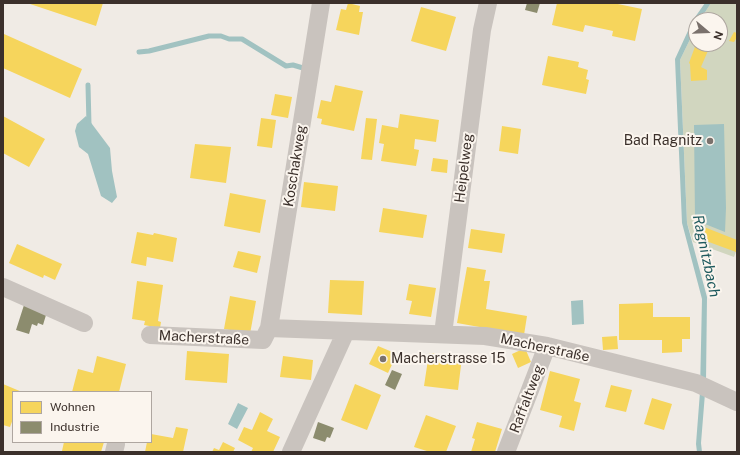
<!DOCTYPE html>
<html>
<head>
<meta charset="utf-8">
<style>
  body { margin:0 }
  #map { position:relative; width:740px; height:455px; overflow:hidden; background:#f0ebe5; font-family:"Public Sans",sans-serif }
  canvas { display:block }
  .frame { position:absolute; inset:0; border:4px solid #3b302b; pointer-events:none }
  .legend { position:absolute; left:12px; top:391px; width:140px; height:52px; box-sizing:border-box; background:#fbf5ee; border:1px solid #aea6a0; margin:0; padding:5px 7px; list-style:none; font-size:12px; color:#3b302b }
  .legend li { display:flex; align-items:center; gap:8px; height:20px }
  .legend b { width:20px; border:1px solid #aea6a0 }
  .north { position:absolute; left:688px; top:12px; width:40px; height:40px; box-sizing:border-box; background:#fbf5ee; border:1px solid #aea6a0; border-radius:50%; rotate:109deg; font-size:11px; font-weight:700; line-height:16px; text-align:center; color:#3b302b }
  .north::after { content:''; display:block; margin:auto; width:14px; height:18px; background:#7a716c; clip-path:polygon(50% 0,100% 100%,50% 72%,0 100%) }
</style>
</head>
<body>
<div id="map">
<canvas width="740" height="455"></canvas>
<div class="frame"></div>
<ul class="legend">
<li><b style="height:11px;background:#f6d55c"></b>Wohnen</li>
<li><b style="height:11px;background:#8c8c6e"></b>Industrie</li>
</ul>
<div class="north">N</div>
</div>
<script>
const c = document.querySelector('canvas').getContext('2d');
c.lineJoin = 'round';
function fillPath(path, color) {
  c.fillStyle = color;
  c.fill(path, 'evenodd');
}
function shape(rows) {
  const path = new Path2D();
  for (const r of rows) {
    path.moveTo(r[0], r[1]);
    for (let i = 2; i < r.length; i += 2) path.lineTo(r[i], r[i + 1]);
  }
  return path;
}
function trace(path, color, width, dash) {
  c.strokeStyle = color;
  c.lineWidth = width;
  c.lineCap = dash ? 'butt' : 'round';
  c.setLineDash(dash || []);
  c.stroke(path);
}
function drawText(font, color, halo, rows, align = 'center') {
  c.font = font + ' "Public Sans",sans-serif';
  c.lineWidth = 4;
  c.setLineDash([]);
  c.textBaseline = 'middle';
  c.strokeStyle = halo;
  c.fillStyle = color;
  for (const [text, x, y, turn = 0] of rows) {
    c.save();
    c.translate(x, y);
    c.rotate((+turn || 0) * Math.PI / 180);
    c.textAlign = isNaN(turn) ? turn : align;
    if (halo) c.strokeText(text, 0, 0);
    c.fillText(text, 0, 0);
    c.restore();
  }
}
const green = shape([
  [711,3,737,3,737,249,734,257,693,242,687,223,680,60,696,27,696,44,720,44,720,20,700,20]
]);
const water = shape([
  [705,3,711,3,700,20,696,20,696,27,680,60,687,223,707,297,706,381,701,443,702,452,697,452,696,444,700,392,702,299,682,223,675,59,693,20],
  [86,116,110,148,112,171,117,197,112,203,101,196,88,154,79,147,75,131,77,124],
  [724,124,726,208,725,232,695,220,694,125],
  [583,300,584,324,572,325,571,301],
  [238,403,248,408,237,429,228,424]
]);
const homes = shape([
  [27,3,103,3,96,26],
  [348,3,360,6,359,12,363,12,359,35,336,30,341,9,346,10],
  [557,3,613,3,642,9,635,41,612,36,613,31,585,25,583,32,552,25],
  [421,7,456,17,446,51,411,41],
  [734,32,737,33,737,37,734,42,729,41],
  [4,34,82,69,70,98,3,68],
  [696,44,705,44,710,46,701,67,707,70,707,80,691,81,690,64,689,63],
  [548,56,579,62,578,67,588,70,586,79,589,80,586,94,542,85],
  [335,85,363,91,354,131,321,124,322,119,317,118,321,100,331,102],
  [275,94,292,97,288,118,271,115],
  [400,114,439,120,436,142,415,139,414,149,419,150,416,166,381,161,384,144,379,143,382,125,398,128],
  [3,116,45,139,29,167,3,153],
  [261,118,276,120,272,148,257,146],
  [366,118,377,119,372,160,361,159],
  [502,126,521,129,518,154,499,151],
  [195,144,231,147,226,183,190,178],
  [433,158,448,160,447,173,431,171],
  [304,182,338,186,335,211,301,207],
  [230,193,266,200,260,233,224,226],
  [383,208,427,215,423,238,379,232],
  [694,223,737,240,736,252,698,238],
  [471,229,505,234,502,253,468,248],
  [137,232,153,235,154,233,177,238,173,262,147,257,146,266,131,263],
  [17,244,62,264,55,280,44,275,43,278,9,263],
  [238,251,261,256,257,273,233,267],
  [467,267,486,270,484,281,490,281,486,309,527,316,524,335,457,323],
  [330,280,364,281,362,315,328,313],
  [137,281,163,285,158,321,161,322,160,328,144,325,145,321,132,319],
  [409,284,436,288,431,317,409,314,412,301,406,300],
  [230,296,256,301,250,334,224,329],
  [653,303,653,317,690,317,690,339,682,339,682,352,662,353,662,340,619,340,619,304],
  [617,336,618,349,603,350,602,337],
  [378,346,397,354,388,373,369,364],
  [525,348,531,362,518,368,512,354],
  [187,351,229,354,227,383,185,380],
  [429,353,462,357,458,390,424,386],
  [97,356,126,364,119,392,72,392,78,369,93,373],
  [283,356,313,360,311,380,280,377],
  [550,371,580,379,574,401,581,403,574,431,559,427,562,416,540,410],
  [3,384,22,392,13,392,13,419,10,427,3,425],
  [355,384,381,395,367,430,341,420],
  [611,385,632,390,626,412,605,407],
  [652,398,672,404,664,430,644,424],
  [260,412,273,419,267,431,280,437,273,452,251,452,253,448,238,440,244,427,252,430],
  [426,415,456,426,446,452,430,452,414,447],
  [477,422,502,429,495,452,471,452,475,439,472,438],
  [176,427,188,429,183,452,145,452,147,442,151,442,151,434,173,438],
  [64,442,104,442,101,452,66,452,62,451],
  [223,442,235,448,233,452,212,452,214,448,219,450]
]);
const industry = shape([
  [527,3,540,3,537,13,525,10],
  [24,305,46,315,43,325,38,323,37,326,32,324,29,334,16,330],
  [392,370,402,374,395,390,385,385],
  [318,422,334,428,330,438,327,437,325,442,313,438]
]);
const stream = shape([
  [139,52,149,51,209,36,221,36,229,39,242,39,286,66,293,65,303,68],
  [88,85,89,125]
]);
const minor = shape([
  [3,287,84,323],
  [269,328,321,3],
  [443,334,482,30,488,3],
  [150,335,263,340,269,328,485,336,547,346,696,383,737,402],
  [114,452,116,444],
  [291,452,346,331],
  [506,452,547,346]
]);
const markers = [
  [710,141,4,"#7a716c"],
  [383,359,4,"#7a716c"]
];
const poiNames = [
  ["Bad Ragnitz",702,141],
  ["Macherstrasse 15",391,359,"left"]
];
const streetNames = [
  ["Koschakweg",295,166,-81],
  ["Heipelweg",464,168,-83],
  ["Macherstraße",204,338,3],
  ["Macherstraße",545,348,12],
  ["Raffaltweg",527,399,-69]
];
const waterNames = [
  ["Ragnitzbach",706,256,78]
];
fillPath(green, '#d1d6bf');
fillPath(water, '#a1c2c1');
fillPath(homes, '#f6d55c');
fillPath(industry, '#8c8c6e');
trace(stream, '#a1c2c1', 5);
trace(minor, '#c9c3be', 18);
for (const [x, y, r, color] of markers) {
  const dot = new Path2D();
  dot.arc(x, y, r, 0, 2 * Math.PI);
  c.fillStyle = color;
  c.fill(dot);
  trace(dot, '#fbf5ee', 1.5);
}
drawText('14px', '#3b302b', '#fbf5ee', poiNames, 'right');
drawText('14px', '#3b302b', '#fbf5ee', streetNames);
drawText('italic 15px', '#1f5a5e', '#fbf5ee', waterNames);
</script>
</body>
</html>
